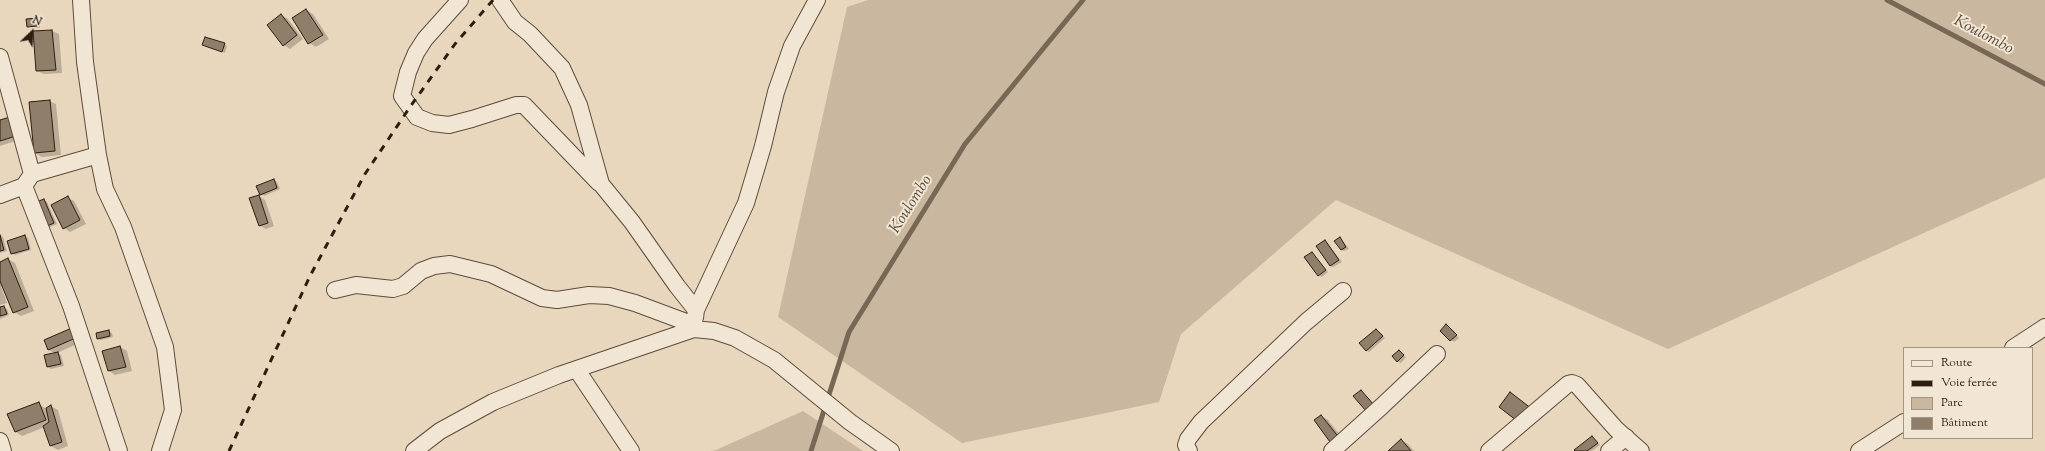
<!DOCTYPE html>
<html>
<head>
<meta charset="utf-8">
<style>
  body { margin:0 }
  #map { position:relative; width:2045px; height:451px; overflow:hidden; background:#e9d7bd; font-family:"Sorts Mill Goudy",serif }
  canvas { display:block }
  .legend { position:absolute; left:1903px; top:347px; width:130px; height:92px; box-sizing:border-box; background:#f1e5d4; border:1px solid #a39586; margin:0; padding:5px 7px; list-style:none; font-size:12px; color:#2d1d11 }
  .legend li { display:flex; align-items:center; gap:8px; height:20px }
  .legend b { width:20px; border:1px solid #a39586 }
  .north { position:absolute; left:12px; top:12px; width:40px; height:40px; -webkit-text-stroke:3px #f1e5d4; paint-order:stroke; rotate:25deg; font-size:11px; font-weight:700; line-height:16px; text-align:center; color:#2d1d11 }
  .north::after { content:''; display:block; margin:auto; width:14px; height:18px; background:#2d1d11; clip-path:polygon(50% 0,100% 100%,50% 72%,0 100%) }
</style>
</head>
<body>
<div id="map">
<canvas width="2045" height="451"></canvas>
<ul class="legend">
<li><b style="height:5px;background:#f1e5d4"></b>Route</li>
<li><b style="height:5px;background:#2d1d11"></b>Voie ferrée</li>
<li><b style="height:11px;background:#c9b7a0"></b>Parc</li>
<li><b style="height:11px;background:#8f7e6a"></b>Bâtiment</li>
</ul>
<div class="north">N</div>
</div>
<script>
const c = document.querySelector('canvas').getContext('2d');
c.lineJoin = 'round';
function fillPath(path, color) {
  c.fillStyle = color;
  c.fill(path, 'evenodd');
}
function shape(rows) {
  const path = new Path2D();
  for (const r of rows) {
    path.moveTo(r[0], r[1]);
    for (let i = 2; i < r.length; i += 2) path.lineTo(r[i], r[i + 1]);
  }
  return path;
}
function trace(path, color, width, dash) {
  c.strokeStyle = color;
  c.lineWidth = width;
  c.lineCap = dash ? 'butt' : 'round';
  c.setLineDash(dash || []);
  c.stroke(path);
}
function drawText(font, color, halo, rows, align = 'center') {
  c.font = font + ' "Sorts Mill Goudy",serif';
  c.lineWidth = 4;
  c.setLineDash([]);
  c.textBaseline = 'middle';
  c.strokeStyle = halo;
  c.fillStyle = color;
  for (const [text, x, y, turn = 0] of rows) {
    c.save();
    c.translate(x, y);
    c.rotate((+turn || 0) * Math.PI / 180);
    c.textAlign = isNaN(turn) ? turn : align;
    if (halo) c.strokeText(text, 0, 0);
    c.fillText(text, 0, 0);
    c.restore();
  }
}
const green = shape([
  [868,0,2045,0,2045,178,1668,349,1336,200,1181,334,1159,402,962,443,778,317,847,7],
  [803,411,863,451,711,451,716,450]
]);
const shadow = shape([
  [306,10,313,14,329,39,316,47,309,43],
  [281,15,288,19,303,39,290,49,284,45],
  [37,19,40,21,40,28,28,26],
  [52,31,59,34,62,73,44,74,37,71],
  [224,44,227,46,225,53,207,46],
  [49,101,56,104,61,155,42,157,35,153,30,103],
  [0,121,22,139,0,146],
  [274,180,277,182,280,189,264,196,261,194],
  [259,196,265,200,274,226,266,229,259,225],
  [68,198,74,201,86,224,70,232,64,228],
  [44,200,47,202,57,224,48,228],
  [0,235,3,237,7,251,0,253],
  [24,236,28,238,31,250,15,255,12,253],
  [1340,238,1349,249,1344,251,1341,250],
  [1325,241,1342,262,1333,267,1330,266],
  [1312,253,1328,272,1322,277,1319,275],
  [8,259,15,263,34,311,21,316,14,312,3,286,1,286,7,303,0,305,0,263],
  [4,307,7,309,9,315,0,319,0,309],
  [74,328,84,341,57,353,61,355,64,366,51,369,48,367,46,356,56,354,49,350,45,341],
  [1449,328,1459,338,1454,342,1441,331],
  [1377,330,1385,338,1369,352,1366,350],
  [109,331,112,333,113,337,101,340,98,339],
  [120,347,127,351,132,371,115,375,109,371,104,352],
  [1399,351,1406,357,1401,363,1397,361],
  [38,403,46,409,51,406,58,410,68,446,58,450,51,446,45,427,22,436,16,432,9,415],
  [1321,416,1328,420,1347,444,1341,449],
  [1592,437,1600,445,1592,451,1577,451],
  [1402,441,1408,444,1414,451,1389,451]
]);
const stream = shape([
  [1887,0,2045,84],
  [811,451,849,332,965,144,1083,0]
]);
const building = shape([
  [306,9,323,35,308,44,292,18,306,9],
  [281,14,297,35,283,46,267,25,281,14],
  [37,18,37,26,27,27,26,19,37,18],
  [52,30,56,70,36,71,33,31,52,30],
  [205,37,225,43,222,52,202,45,205,37],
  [50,100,55,151,34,153,29,102,50,100],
  [10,117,16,136,0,141,0,120,10,117],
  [274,179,277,188,260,195,256,186,274,179],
  [259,195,268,223,259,226,249,198,259,195],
  [68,196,80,220,63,229,51,205,68,196],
  [44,199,54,223,45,227,34,203,44,199],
  [0,235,4,250,0,251,0,235],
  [25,235,29,249,11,254,7,241,25,235],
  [1340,237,1346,247,1341,250,1334,241,1340,237],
  [1325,240,1339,260,1330,266,1316,246,1325,240],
  [1312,252,1326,270,1318,276,1304,257,1312,252],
  [8,258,28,307,13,313,0,281,0,262,8,258],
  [4,306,7,314,0,316,0,307,4,306],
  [1446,324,1457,335,1450,341,1440,331,1446,324],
  [74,327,78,337,48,350,44,340,74,327],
  [1376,329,1383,336,1366,351,1359,343,1376,329],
  [109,330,110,336,97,339,96,333,109,330],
  [120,346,126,367,108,371,102,351,120,346],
  [1399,350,1404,355,1397,362,1392,356,1399,350],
  [58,352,61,364,47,367,44,355,58,352],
  [1361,390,1374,405,1366,411,1353,396,1361,390],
  [1510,392,1532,409,1521,424,1499,407,1510,392],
  [39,402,46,420,15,432,7,414,39,402],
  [51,405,62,442,50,446,43,426,49,422,46,408,51,405],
  [1321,415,1341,440,1333,446,1314,420,1321,415],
  [1592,436,1598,443,1587,451,1576,451,1574,450,1592,436],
  [1401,439,1411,451,1388,451,1401,439]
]);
const minor = shape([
  [81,0,85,62,98,155,105,189,123,227,165,347,173,410,160,451],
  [460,0,425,39,416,53,408,72,402,96,417,117,432,123,449,125,472,119,516,105,524,105,599,183],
  [500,0,515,22,530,34,562,68,579,105,601,184,632,222,677,286,696,310],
  [0,57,32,174],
  [24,186,71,306,119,451],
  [0,195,24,186,32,174,98,155],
  [335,290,356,285,393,289,403,286,421,271,434,266,450,264,491,274,542,298,557,300,589,295,609,296,635,303,694,325],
  [695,318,696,310,746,203,763,146,776,92,792,46,817,0],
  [2013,348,2045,327],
  [577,370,631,451],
  [0,441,3,451],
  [414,451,440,431,493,402,559,375,694,329,714,331,735,338,774,360,850,422,891,451],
  [1189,451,1186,445,1188,439,1201,422,1306,322,1343,291],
  [1332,451,1382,406,1437,354],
  [1489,451,1568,384,1572,383,1577,385,1616,429,1641,451],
  [1609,451,1626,437],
  [1859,451,1904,422]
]);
const rail = shape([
  [229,451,310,276,365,174,410,107,455,44,493,0]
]);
const waterNames = [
  ["Koulombo",1983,36,28],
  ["Koulombo",912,205,-58]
];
fillPath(green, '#c9b7a0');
fillPath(shadow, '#0003');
trace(stream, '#776755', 5);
fillPath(building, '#8f7e6a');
trace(building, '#2d1d11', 1);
trace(minor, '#5c4c3c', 18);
trace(minor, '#f1e5d4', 16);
trace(rail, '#2d1d11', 3, [7, 7]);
drawText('italic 16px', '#584839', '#f1e5d4', waterNames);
</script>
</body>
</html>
